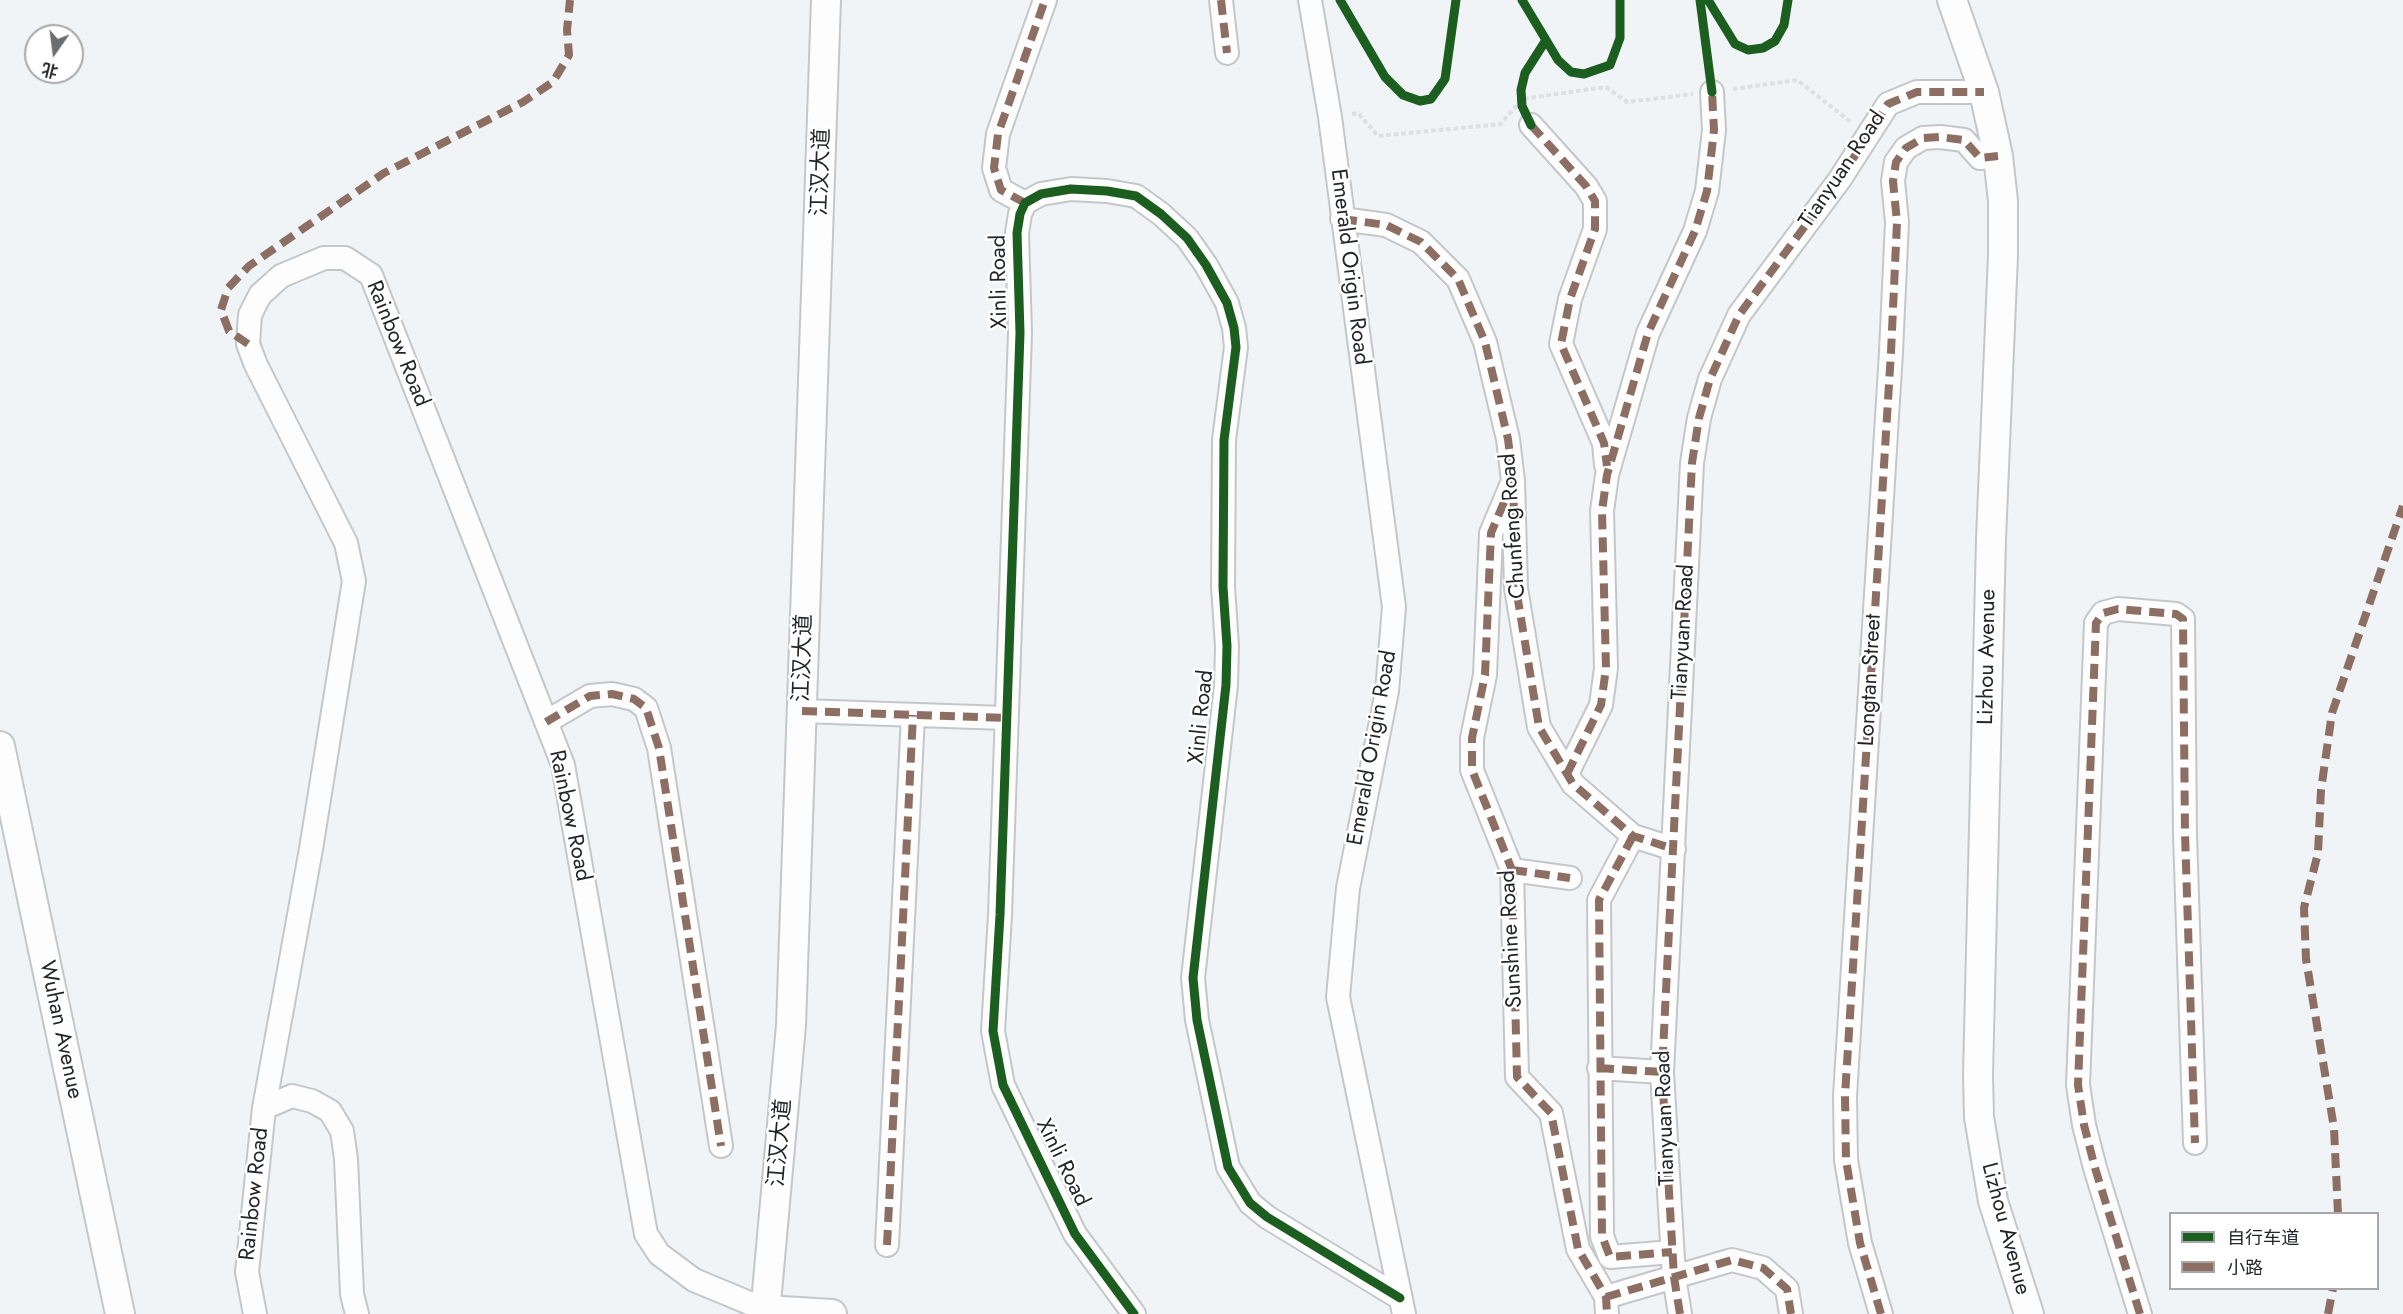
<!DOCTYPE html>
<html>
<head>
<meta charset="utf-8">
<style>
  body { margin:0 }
  #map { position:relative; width:2403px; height:1314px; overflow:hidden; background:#f0f4f6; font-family:Jost,"Noto Sans SC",sans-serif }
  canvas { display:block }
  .legend { position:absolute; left:2169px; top:1212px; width:210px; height:78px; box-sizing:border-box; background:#fff; border:2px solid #a7a8a9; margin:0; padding:8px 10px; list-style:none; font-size:18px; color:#232628 }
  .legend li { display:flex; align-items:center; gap:12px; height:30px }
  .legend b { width:30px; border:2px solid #a7a8a9 }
  .north { position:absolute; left:24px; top:24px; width:60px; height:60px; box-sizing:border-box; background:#fff; border:2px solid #a7a8a9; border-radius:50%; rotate:194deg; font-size:16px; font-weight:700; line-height:24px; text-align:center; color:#232628 }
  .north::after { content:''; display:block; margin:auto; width:21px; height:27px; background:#6b6e70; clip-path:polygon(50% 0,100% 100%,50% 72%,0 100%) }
</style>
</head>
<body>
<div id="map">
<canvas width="2403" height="1314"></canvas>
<ul class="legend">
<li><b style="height:8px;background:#1b5e20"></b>自行车道</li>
<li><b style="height:8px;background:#8d6e63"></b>小路</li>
</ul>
<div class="north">北</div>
</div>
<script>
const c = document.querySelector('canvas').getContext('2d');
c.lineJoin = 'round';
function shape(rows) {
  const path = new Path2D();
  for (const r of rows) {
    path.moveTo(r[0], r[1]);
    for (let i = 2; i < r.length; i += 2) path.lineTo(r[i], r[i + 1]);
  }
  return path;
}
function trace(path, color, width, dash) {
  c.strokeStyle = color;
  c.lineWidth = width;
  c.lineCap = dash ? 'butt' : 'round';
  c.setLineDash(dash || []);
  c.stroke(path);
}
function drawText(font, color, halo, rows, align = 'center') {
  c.font = font + ' Jost,"Noto Sans SC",sans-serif';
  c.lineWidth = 5;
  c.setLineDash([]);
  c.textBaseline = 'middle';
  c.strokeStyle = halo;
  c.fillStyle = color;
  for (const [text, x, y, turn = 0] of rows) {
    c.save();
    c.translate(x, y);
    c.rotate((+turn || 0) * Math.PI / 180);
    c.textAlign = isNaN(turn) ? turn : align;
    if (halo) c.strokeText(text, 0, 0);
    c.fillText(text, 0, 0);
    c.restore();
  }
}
const path = shape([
  [1733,89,1797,80,1852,123],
  [1352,114,1358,113,1378,136,1501,124,1522,99,1606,87,1627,102,1693,94]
]);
const minor = shape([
  [1221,0,1227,53],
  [1310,0,1330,117,1394,607,1387,691,1348,888,1338,997,1404,1314],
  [1531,125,1586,186,1595,201,1595,229,1570,299,1561,344,1604,443,1606,465],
  [1025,203,1001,190,994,168,998,134,1045,0],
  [1342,219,1386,225,1421,242,1458,279,1485,342,1508,439,1513,481,1516,588,1539,727,1573,784,1633,836,1674,849],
  [1513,481,1491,533,1485,675,1472,738,1472,770,1512,870,1517,1077,1551,1113,1578,1249,1606,1297,1607,1314],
  [802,711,1005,718],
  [546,722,590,696,612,694,634,699,646,708,659,748,721,1146],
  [1567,774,1601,705,1606,668,1602,511,1607,475,1648,333,1695,231,1707,191,1714,130,1712,92],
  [1633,836,1599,900,1602,1236,1610,1257,1672,1252],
  [1512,870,1570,878],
  [1599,1068,1662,1072],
  [264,1108,292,1096,312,1101,330,1111,342,1131,346,1159,352,1294,357,1314],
  [887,1245,913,715],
  [1606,1297,1732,1260,1763,1268,1787,1289,1791,1314],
  [255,1314,247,1272,264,1108,311,849,354,581,346,543,256,365,248,344,250,315,260,295,281,276,324,258,345,258,371,275,563,765,646,1234,659,1254,694,1280,766,1310],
  [1134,1314,1075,1234,1003,1085,993,1031,1000,915,1020,333,1017,233,1020,214,1025,203,1041,194,1071,189,1107,191,1136,196,1161,214,1187,238,1206,265,1227,303,1234,328,1236,347,1224,440,1223,587,1227,646,1226,685,1193,978,1197,1020,1228,1167,1250,1203,1267,1217,1400,1298],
  [1680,1314,1674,1277,1662,1072,1692,463,1699,418,1710,379,1739,315,1840,179,1888,104,1917,92,1984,92],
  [1881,1314,1860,1243,1846,1160,1845,1096,1891,352,1897,222,1893,181,1896,162,1906,148,1923,138,1940,137,1964,140,1980,158,1998,156],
  [2140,1314,2095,1168,2084,1125,2078,1085,2096,623,2103,613,2118,609,2176,614,2183,619,2185,834,2195,1143]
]);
const major = shape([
  [1952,0,1984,92,1998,156,2003,201,2003,255,1991,539,1978,1075,1979,1117,1993,1201,2029,1314],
  [0,746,120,1314],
  [766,1310,832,1314],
  [765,1314,791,1025,826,0]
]);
const quiet = shape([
  [1221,0,1227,53],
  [1531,125,1586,186,1595,201,1595,229,1570,299,1561,344,1604,443,1607,466],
  [1025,203,1001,190,994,168,998,134,1045,0],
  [1342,219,1386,225,1421,242,1458,279,1485,342,1508,439,1513,481,1516,588,1539,727,1573,784,1633,836,1674,849],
  [248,344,229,331,221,310,228,288,249,266,384,173,523,102,553,82,569,55,567,30,570,0],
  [1513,481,1491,533,1485,675,1472,738,1472,770,1512,870,1517,1077,1551,1113,1578,1249,1606,1297,1607,1314],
  [802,711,1005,718],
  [546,722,590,696,612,694,634,699,646,708,659,748,721,1146],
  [1567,774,1601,705,1606,668,1602,511,1607,475,1648,333,1695,231,1707,191,1714,130,1712,92],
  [1633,836,1599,900,1602,1236,1610,1257,1672,1252],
  [1512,870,1570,878],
  [1599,1068,1662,1072],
  [2338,1214,2334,1128,2306,959,2304,908,2318,853,2321,790,2332,713,2403,506],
  [887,1245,913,715],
  [1606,1297,1732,1260,1763,1268,1787,1289,1791,1314],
  [1680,1314,1674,1277,1662,1072,1692,463,1699,418,1710,379,1739,315,1840,179,1888,104,1917,92,1984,92],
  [1881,1314,1860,1243,1846,1160,1845,1096,1891,352,1897,222,1893,181,1896,162,1906,148,1923,138,1940,137,1964,140,1980,158,1998,156],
  [2140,1314,2095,1168,2084,1125,2078,1085,2096,623,2103,613,2118,609,2176,614,2183,619,2185,834,2195,1143],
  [2328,1314,2333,1288]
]);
const cycleway = shape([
  [1340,0,1385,77,1403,95,1420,101,1431,99,1445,79,1456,0],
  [1522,0,1558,60,1571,72,1584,74,1610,65,1620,38,1620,0],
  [1700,0,1712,92],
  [1708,0,1735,44,1748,50,1763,48,1775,41,1784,25,1788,0],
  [1531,125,1522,106,1521,90,1525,73,1546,40],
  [1134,1314,1075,1234,1003,1085,993,1031,1000,915,1020,333,1017,233,1020,214,1025,203,1041,194,1071,189,1107,191,1136,196,1161,214,1187,238,1206,265,1227,303,1234,328,1236,347,1224,440,1223,587,1227,646,1226,685,1193,978,1197,1020,1228,1167,1250,1203,1267,1217,1400,1298]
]);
const streetNames = [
  ["Tianyuan Road",1843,170,-56],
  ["江汉大道",822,172,-88],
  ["Emerald Origin Road",1349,267,83],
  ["Xinli Road",1000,282,-91],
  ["Rainbow Road",397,344,68],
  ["Chunfeng Road",1514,526,-94],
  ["Tianyuan Road",1684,632,-87],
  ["Lizhou Avenue",1988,657,-89],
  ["江汉大道",804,658,-88],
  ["Longtan Street",1871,680,-87],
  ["Xinli Road",1202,717,-84],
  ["Emerald Origin Road",1373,748,-80],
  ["Rainbow Road",569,816,78],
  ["Sunshine Road",1512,939,-93],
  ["Wuhan Avenue",60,1030,78],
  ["Tianyuan Road",1666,1118,-92],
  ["江汉大道",781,1143,-85],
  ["Xinli Road",1062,1163,64],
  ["Rainbow Road",255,1194,-84],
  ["Lizhou Avenue",2005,1229,75]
];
trace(minor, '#c4c7c9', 26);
trace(major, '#c4c7c9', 32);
trace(path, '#dddfe0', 4, [4.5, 3]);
trace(minor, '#fdfdfe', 22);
trace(major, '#fdfdfe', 28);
trace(quiet, '#8d6e63', 8, [15, 8]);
trace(cycleway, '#1b5e20', 9);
drawText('22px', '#232628', '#fff', streetNames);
</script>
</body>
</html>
